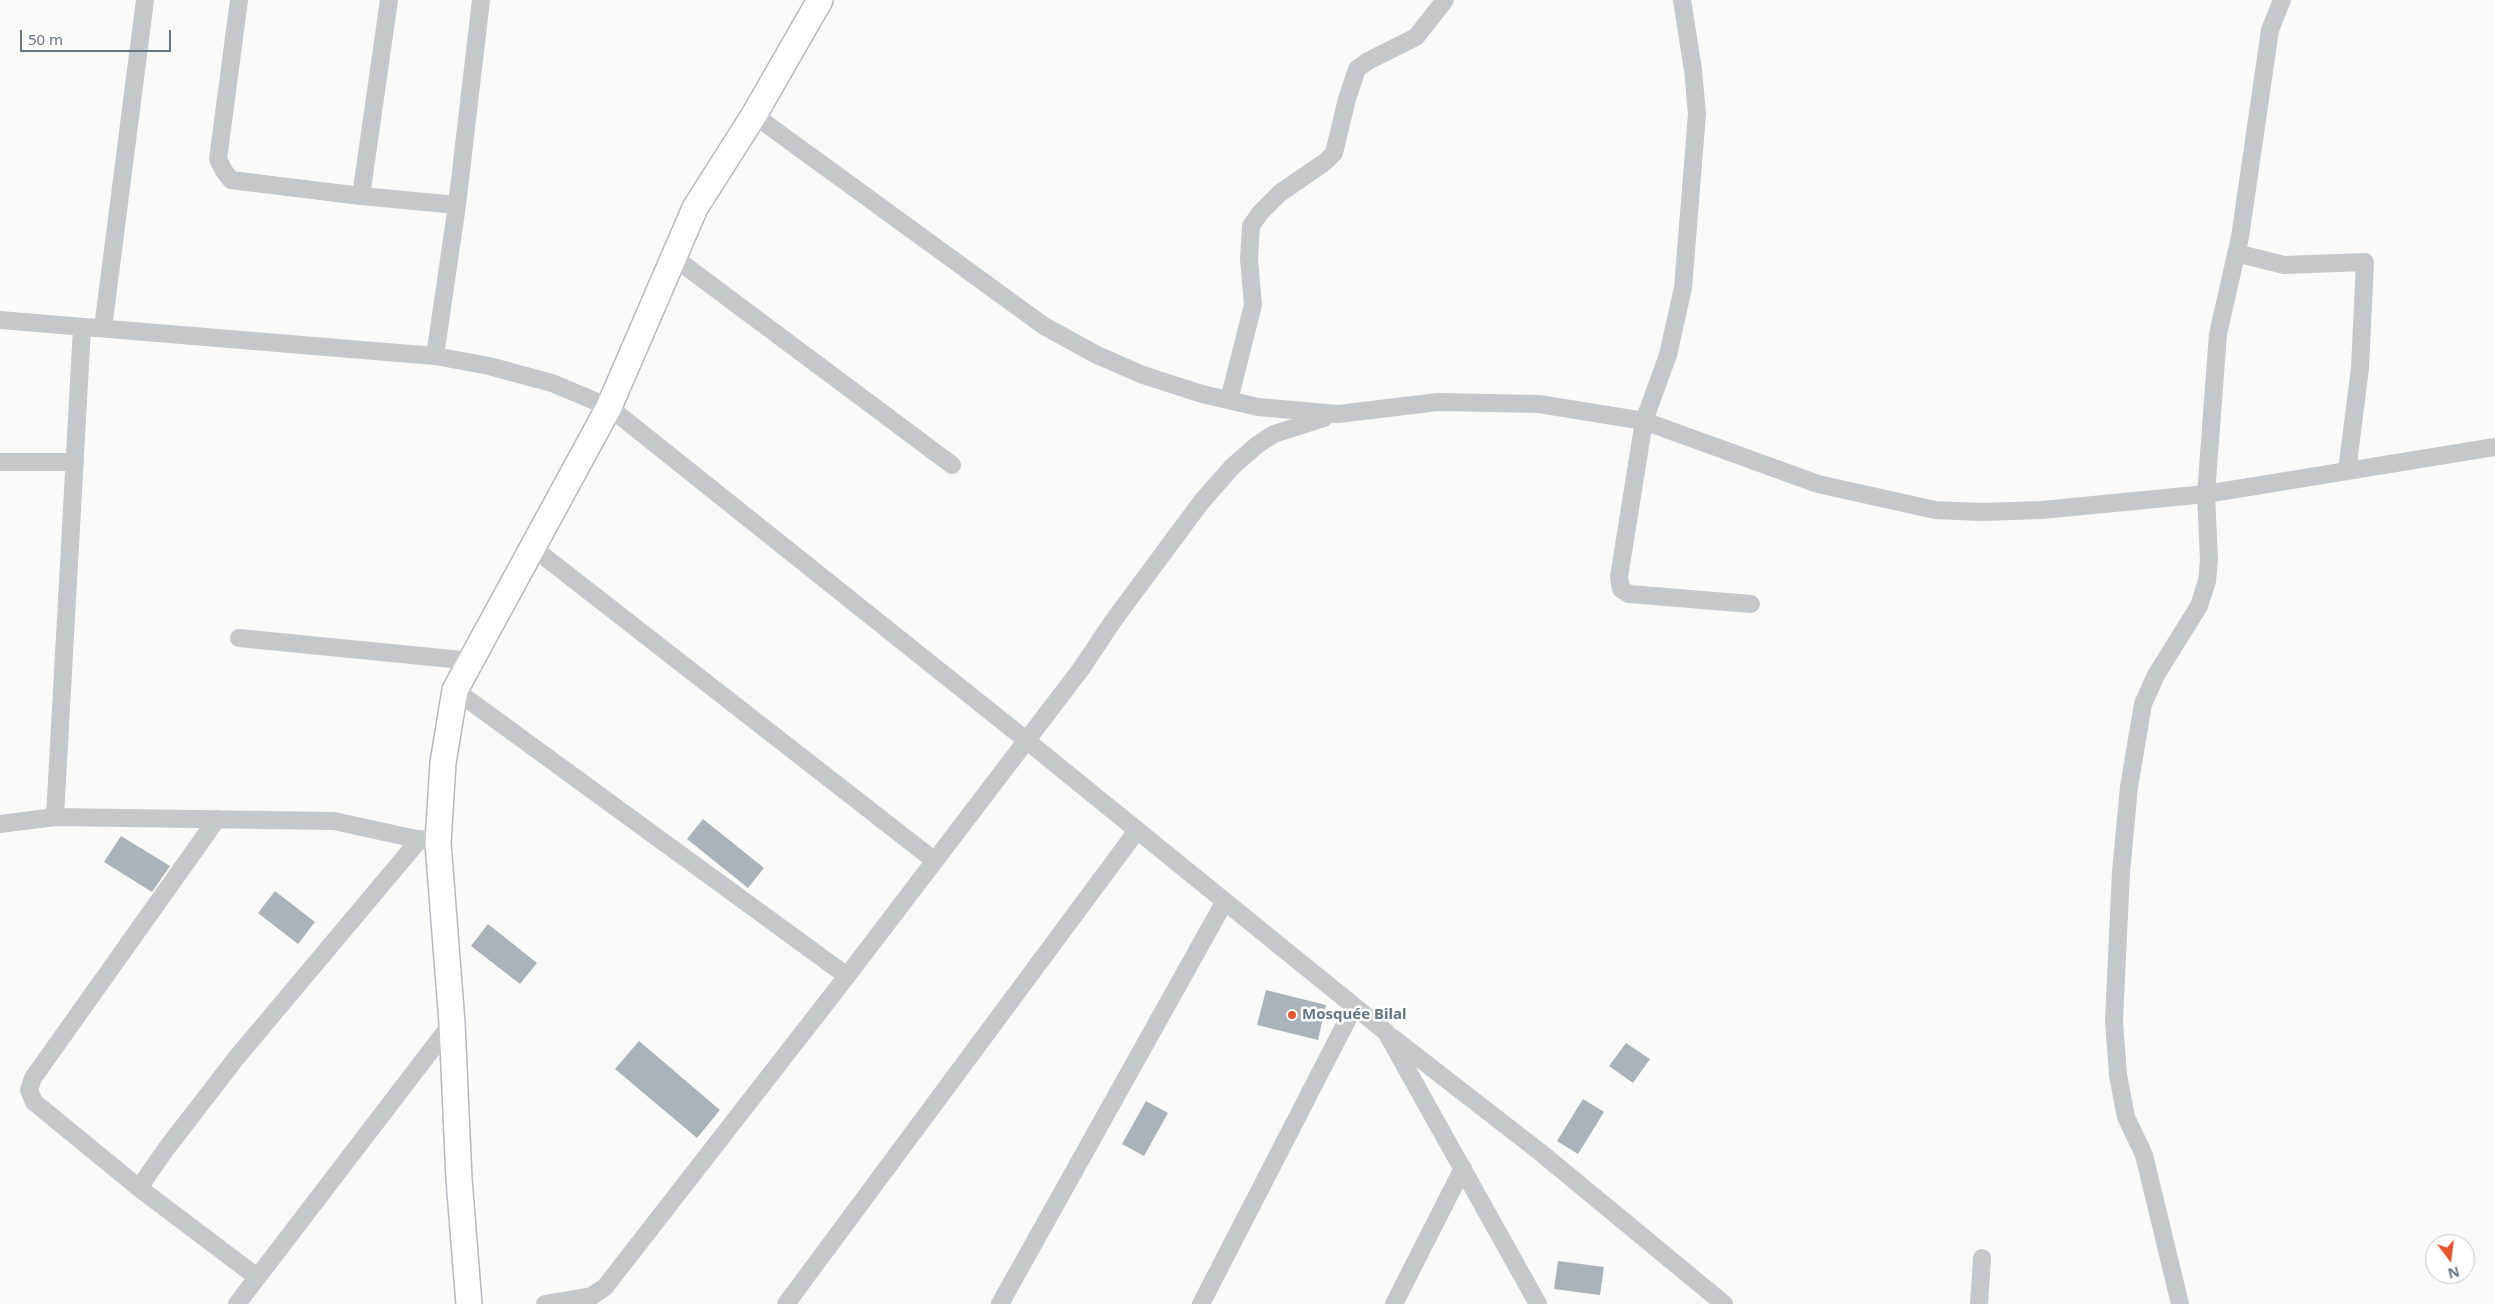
<!DOCTYPE html>
<html>
<head>
<meta charset="utf-8">
<style>
  body { margin:0 }
  #map { position:relative; width:2495px; height:1304px; overflow:hidden; background:#fafaf8; font-family:"Noto Sans",sans-serif }
  canvas { display:block }
  .north { position:absolute; left:2425px; top:1234px; width:50px; height:50px; box-sizing:border-box; background:#fff; border:1px solid #c1c8cd; border-radius:50%; rotate:165deg; font-size:14px; font-weight:700; line-height:20px; text-align:center; color:#657683 }
  .north::after { content:''; display:block; margin:auto; width:18px; height:22px; background:#e4572e; clip-path:polygon(50% 0,100% 100%,50% 72%,0 100%) }
  .scale { position:absolute; left:20px; top:30px; width:151px; height:22px; box-sizing:border-box; border:2px solid #657683; border-top:0; padding-left:6px; font-size:15px; line-height:18px; white-space:nowrap; color:#657683; -webkit-text-stroke:4px #fff; paint-order:stroke }
</style>
</head>
<body>
<div id="map">
<canvas width="2495" height="1304"></canvas>
<div class="north">N</div>
<div class="scale">50 m</div>
</div>
<script>
const c = document.querySelector('canvas').getContext('2d');
c.lineJoin = 'round';
function fillPath(path, color) {
  c.fillStyle = color;
  c.fill(path, 'evenodd');
}
function shape(rows) {
  const path = new Path2D();
  for (const r of rows) {
    path.moveTo(r[0], r[1]);
    for (let i = 2; i < r.length; i += 2) path.lineTo(r[i], r[i + 1]);
  }
  return path;
}
function trace(path, color, width, dash) {
  c.strokeStyle = color;
  c.lineWidth = width;
  c.lineCap = dash ? 'butt' : 'round';
  c.setLineDash(dash || []);
  c.stroke(path);
}
function drawText(font, color, halo, rows, align = 'center') {
  c.font = font + ' "Noto Sans",sans-serif';
  c.lineWidth = 5;
  c.setLineDash([]);
  c.textBaseline = 'middle';
  c.strokeStyle = halo;
  c.fillStyle = color;
  for (const [text, x, y, turn = 0] of rows) {
    c.save();
    c.translate(x, y);
    c.rotate((+turn || 0) * Math.PI / 180);
    c.textAlign = isNaN(turn) ? turn : align;
    if (halo) c.strokeText(text, 0, 0);
    c.fillText(text, 0, 0);
    c.restore();
  }
}
const building = shape([
  [703,819,764,868,748,888,687,839],
  [121,836,170,866,152,892,104,862],
  [275,891,315,922,298,944,258,913],
  [488,924,537,963,520,984,471,946],
  [1266,990,1326,1005,1318,1040,1257,1025],
  [639,1041,720,1110,697,1138,615,1069],
  [1626,1043,1650,1059,1633,1083,1609,1066],
  [1583,1099,1604,1112,1578,1154,1557,1141],
  [1146,1101,1168,1113,1144,1156,1122,1144],
  [1558,1261,1604,1267,1600,1295,1554,1289]
]);
const minor = shape([
  [239,0,218,159,224,171,231,180,361,196,457,205],
  [1682,0,1693,70,1697,114,1683,288,1668,355,1644,421,1619,577,1621,589,1629,594,1751,604],
  [754,115,1044,326,1097,355,1143,375,1202,394,1258,407,1338,414,1438,402,1539,404,1644,421,1818,484,1935,510,1982,512,2042,510,2206,494,2495,447],
  [361,196,389,0],
  [2236,253,2284,265,2365,262,2360,368,2347,471],
  [672,256,952,465],
  [0,320,435,356,489,366,552,383,609,407,1026,740,1386,1032,1538,1304],
  [103,328,145,0],
  [435,356,457,205,481,0],
  [1229,400,1253,305,1249,259,1251,226,1260,213,1280,193,1325,162,1334,153,1347,99,1357,69,1368,61,1416,37,1445,0],
  [0,462,75,462],
  [532,547,935,861],
  [239,638,472,661],
  [455,690,847,976],
  [55,817,82,328],
  [0,824,55,817,334,821,430,842],
  [1393,1038,1540,1152,1724,1304],
  [139,1188,34,1102,29,1090,33,1078,217,819],
  [257,1277,139,1188,166,1149,237,1057,420,839],
  [237,1304,452,1023],
  [545,1304,592,1296,605,1287,847,976,1081,669,1113,621,1202,501,1233,466,1257,445,1274,434,1324,418],
  [786,1304,1136,832],
  [1000,1304,1225,901],
  [1201,1304,1354,1007],
  [1394,1304,1463,1168],
  [1979,1304,1982,1258],
  [2180,1304,2144,1155,2126,1117,2118,1075,2114,1020,2121,872,2129,787,2143,704,2156,675,2199,606,2207,581,2209,560,2206,494,2218,334,2240,237,2270,30,2282,0]
]);
const secondary = shape([
  [469,1304,459,1179,452,1023,438,843,443,763,455,690,609,407,695,208,754,115,820,0]
]);
const markers = [
  [1292,1015,5,"#e4572e"]
];
const poiNames = [
  ["Mosquée Bilal",1302,1015]
];
fillPath(building, '#aab3b9');
trace(secondary, '#b3babf', 28);
trace(minor, '#c3c8cc', 18);
trace(secondary, '#fff', 25);
for (const [x, y, r, color] of markers) {
  const dot = new Path2D();
  dot.arc(x, y, r, 0, 2 * Math.PI);
  c.fillStyle = color;
  c.fill(dot);
  trace(dot, '#fff', 2);
}
drawText('bold 15px', '#657683', '#fff', poiNames, 'left');
</script>
</body>
</html>
